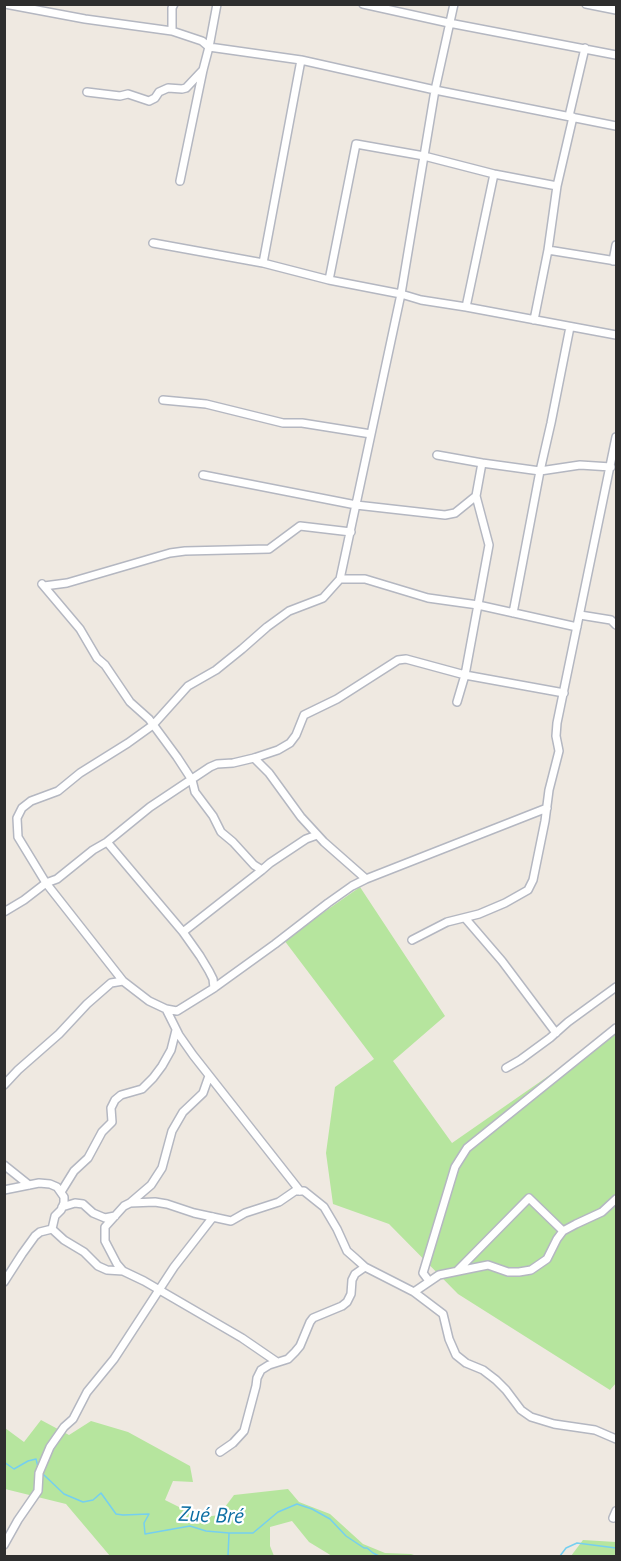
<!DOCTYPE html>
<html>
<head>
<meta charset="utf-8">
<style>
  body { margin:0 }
  #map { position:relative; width:621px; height:1561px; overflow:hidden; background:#efe9e1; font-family:"PT Sans",sans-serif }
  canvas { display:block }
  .frame { position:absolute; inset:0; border:6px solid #2e2e2e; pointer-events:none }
</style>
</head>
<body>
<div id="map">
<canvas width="621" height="1561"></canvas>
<div class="frame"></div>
</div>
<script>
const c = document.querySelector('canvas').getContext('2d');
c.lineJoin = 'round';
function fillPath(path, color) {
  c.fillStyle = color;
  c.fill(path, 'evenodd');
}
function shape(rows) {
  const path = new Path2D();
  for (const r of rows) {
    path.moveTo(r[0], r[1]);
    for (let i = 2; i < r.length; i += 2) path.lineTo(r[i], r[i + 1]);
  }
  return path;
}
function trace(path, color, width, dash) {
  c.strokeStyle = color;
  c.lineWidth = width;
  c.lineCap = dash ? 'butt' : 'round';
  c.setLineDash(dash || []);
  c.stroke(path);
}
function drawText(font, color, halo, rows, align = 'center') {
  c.font = font + ' "PT Sans",sans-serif';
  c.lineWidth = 4.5;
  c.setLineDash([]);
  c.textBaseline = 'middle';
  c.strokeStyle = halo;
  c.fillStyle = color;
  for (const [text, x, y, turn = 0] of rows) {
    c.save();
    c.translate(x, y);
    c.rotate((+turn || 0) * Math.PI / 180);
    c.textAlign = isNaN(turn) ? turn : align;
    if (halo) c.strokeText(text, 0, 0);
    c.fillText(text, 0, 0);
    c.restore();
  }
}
const green = shape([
  [360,887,445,1016,393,1061,452,1143,616,1029,616,1383,610,1390,458,1294,389,1224,333,1204,326,1153,335,1087,374,1059,284,940],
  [41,1420,69,1435,91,1421,128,1432,190,1466,193,1482,173,1481,165,1500,185,1510,205,1517,219,1515,234,1495,288,1489,299,1502,330,1514,363,1544,385,1553,411,1554,417,1556,332,1556,309,1542,292,1521,270,1527,270,1546,274,1556,110,1556,66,1504,5,1489,5,1428,24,1442],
  [583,1540,616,1542,616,1556,571,1556]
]);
const stream = shape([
  [4,1462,14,1469,28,1461,36,1459,38,1467],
  [41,1474,44,1475,64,1494,83,1502,93,1500,101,1493,116,1514,123,1515,149,1514,144,1523,145,1534,190,1526,206,1531,229,1533,253,1533,278,1512,297,1504,312,1509,330,1519,346,1536,364,1548,367,1548,373,1553,379,1556],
  [228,1556,229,1533],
  [560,1556,566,1548,577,1543,616,1548]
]);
const minor = shape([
  [5,4,85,19,172,31,202,41,209,47,301,60,435,90,616,126],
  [363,4,449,23,616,55],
  [454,4,435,90,401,294,340,579,323,598,289,611,267,627,242,649,216,670,188,686,153,725,128,743,80,773,58,791,31,801,22,808,17,818,18,837,46,883,123,981,149,1001,166,1009,177,1011,214,988,275,944,328,903,352,886,366,879,547,808],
  [586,4,616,10],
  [172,31,172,8,174,4],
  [87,92,120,96,128,94,149,101,155,98,159,92,168,88,182,89,186,88,203,70],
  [569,116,585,48],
  [180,181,203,70,209,47,217,4],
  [153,243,263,263,329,280,401,294,421,300,466,307,616,335],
  [548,250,616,261],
  [613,261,616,245],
  [263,263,301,60],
  [329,280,356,144,424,156,494,174,557,186],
  [466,307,494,174],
  [534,320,548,250,557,186,573,117],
  [163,400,206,404,283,423,302,423,371,434],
  [437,455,482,463,540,471,580,465,611,467],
  [203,475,356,505,445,515,455,513,476,496,482,463],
  [340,579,365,579,428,598,478,605,577,627],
  [42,584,80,629,97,658,105,665,130,702,149,719,177,757,192,780,195,792,213,816,221,832,233,842,254,865,262,870,270,863,306,839,317,835],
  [44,586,67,583,170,553,185,551,269,549,300,526,351,532],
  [513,613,540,471,551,423,570,327],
  [580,615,611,620,616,625],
  [457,702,465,675,489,545,476,496],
  [254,758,269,773,301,817,324,842,366,879],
  [107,842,183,932,200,956,209,971,213,979,214,988],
  [4,912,24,900,46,883,57,879,93,850,107,842,150,807,210,767,217,764,233,763,254,758,278,750,290,743,296,735,304,715,337,699,398,660,406,659,465,675,564,693],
  [465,918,502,961,556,1033],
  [183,932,262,870],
  [412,940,447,922,479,914,505,903,528,890,533,880,545,821,549,790,559,751,556,736,557,723,616,437],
  [166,1009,179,1035,193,1055,300,1191],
  [506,1068,520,1060,550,1038,568,1022,616,987],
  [4,1085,18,1070,59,1034,87,1004,111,983,123,981],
  [4,1165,29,1185],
  [4,1190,39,1183,50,1184,57,1187,64,1197,64,1203,61,1210,55,1216,52,1229],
  [61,1192,74,1171,88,1158,102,1132,112,1122,111,1108,115,1100,121,1095,142,1089,153,1078,162,1066,171,1050,176,1030],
  [130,1203,151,1185,162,1168,172,1131,183,1112,203,1093,209,1076],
  [62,1207,75,1203,83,1204,93,1213,105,1218,115,1216],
  [52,1229,64,1240,84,1252,98,1266,107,1270,123,1271,144,1281,242,1338,277,1362],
  [123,1271,117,1264,105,1241,105,1227,124,1206,130,1203,155,1202,167,1204,194,1213,231,1221,245,1213,279,1202,295,1191,304,1191,324,1207,337,1229,347,1251,355,1258,365,1267,414,1292,443,1314,449,1339,456,1355,466,1363,483,1370,496,1380,506,1390,521,1410,531,1417,554,1424,595,1430,616,1439],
  [457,1271,529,1198,563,1231],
  [429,1281,423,1273,455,1167,467,1148,616,1028],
  [4,1282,22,1254,35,1236,40,1232,52,1229],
  [414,1292,439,1275,473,1268,488,1265,508,1272,519,1272,531,1270,547,1259,557,1239,563,1231,576,1224,602,1212,616,1199],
  [220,1452,233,1443,244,1431,256,1386,257,1378,261,1370,269,1365,288,1359,295,1352,300,1346,310,1322,313,1318,342,1306,347,1302,351,1294,352,1280,355,1274,365,1267],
  [613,1518,616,1511],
  [4,1545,18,1520,38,1491,39,1473,50,1447,64,1427,73,1419,87,1392,114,1359,174,1267,213,1217]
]);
const waterNames = [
  ["Zué Bré",211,1516,2]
];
fillPath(green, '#b6e59e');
trace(stream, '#75cff0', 1.5);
trace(minor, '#b4b7c1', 10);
trace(minor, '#fff', 7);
drawText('italic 21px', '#0d6fa3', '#fff', waterNames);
</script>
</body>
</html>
